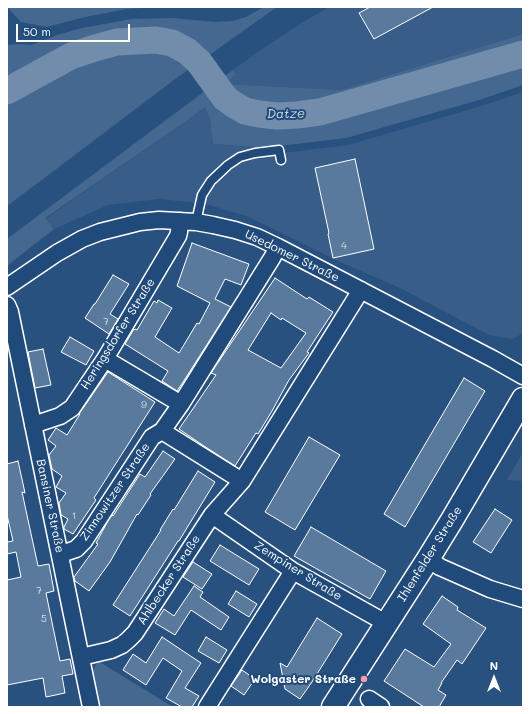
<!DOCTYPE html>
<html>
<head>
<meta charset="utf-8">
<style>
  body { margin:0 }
  #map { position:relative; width:530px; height:714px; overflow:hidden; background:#28517f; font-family:Mali,sans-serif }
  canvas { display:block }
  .frame { position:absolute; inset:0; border:8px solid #fff; pointer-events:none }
  .north { position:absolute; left:474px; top:658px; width:40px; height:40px; -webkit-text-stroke:3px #1f4a7a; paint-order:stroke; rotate:0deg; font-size:11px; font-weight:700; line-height:16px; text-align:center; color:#fff }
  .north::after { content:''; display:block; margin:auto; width:14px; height:18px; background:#fff; clip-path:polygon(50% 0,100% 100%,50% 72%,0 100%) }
  .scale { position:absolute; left:16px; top:24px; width:114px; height:18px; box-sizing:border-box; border:2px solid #fff; border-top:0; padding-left:5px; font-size:12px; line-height:14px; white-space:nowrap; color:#fff; -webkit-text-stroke:3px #1f4a7a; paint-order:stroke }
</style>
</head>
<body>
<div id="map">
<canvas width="530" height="714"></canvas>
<div class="frame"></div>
<div class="north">N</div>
<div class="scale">50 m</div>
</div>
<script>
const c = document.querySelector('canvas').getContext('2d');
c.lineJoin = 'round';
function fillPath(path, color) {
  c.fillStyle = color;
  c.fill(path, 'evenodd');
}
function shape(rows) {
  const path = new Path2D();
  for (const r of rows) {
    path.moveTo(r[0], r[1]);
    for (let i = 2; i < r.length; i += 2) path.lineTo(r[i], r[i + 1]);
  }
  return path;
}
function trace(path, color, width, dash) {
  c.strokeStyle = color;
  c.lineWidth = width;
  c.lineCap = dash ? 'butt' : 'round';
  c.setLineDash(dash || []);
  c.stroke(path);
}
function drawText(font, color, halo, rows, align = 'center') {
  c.font = font + ' Mali,sans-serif';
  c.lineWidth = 4;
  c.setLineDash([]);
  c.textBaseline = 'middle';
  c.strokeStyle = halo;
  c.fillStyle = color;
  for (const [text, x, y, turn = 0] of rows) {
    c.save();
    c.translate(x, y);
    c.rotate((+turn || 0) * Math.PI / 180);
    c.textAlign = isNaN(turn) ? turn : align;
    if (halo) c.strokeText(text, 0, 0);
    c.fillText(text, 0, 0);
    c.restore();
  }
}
const built = shape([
  [329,7,523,7,523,34,341,90,224,84,236,74,233,70,259,51,300,24],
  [523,92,523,333,513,339,489,335,400,288,338,261,249,217,206,204,159,199,108,205,54,229,45,219,185,122,205,107,210,120,213,144,256,147,258,156,348,145,481,106],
  [523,452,523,481,507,480]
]);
const green = shape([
  [7,7,157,7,127,9,85,17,47,27,21,22],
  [264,7,277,7,174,80,55,170,7,206,7,45,22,44,31,45,37,43,57,35,82,28,132,19,172,18,216,22,232,21,246,17],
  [523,34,523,85,479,100,346,138,279,146,256,147,213,144,210,120,205,107,185,122,45,218,54,229,7,266,7,239,233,70,236,74,225,84,341,90],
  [98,661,173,707,98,707,91,674]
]);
const river = shape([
  [7,91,71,56,95,48,117,42,156,40,172,43,187,51,199,62,225,98,233,104,245,111,259,114,277,116,297,115,320,112,523,54]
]);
const building = shape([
  [370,7,433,7,374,39,359,13,370,7],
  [355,159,374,249,333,258,328,234,329,233,315,168,355,159],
  [192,243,249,264,241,285,225,279,215,299,231,307,185,379,177,391,162,381,168,371,125,344,134,329,134,330,135,329,137,330,154,301,157,303,158,300,172,308,155,337,179,353,197,323,199,324,210,303,177,286,192,243],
  [113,275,129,284,110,314,118,319,109,334,85,318,94,304,95,304,113,275],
  [275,278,307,299,309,297,333,312,307,352,309,353,289,380,272,411,258,434,256,433,235,466,204,446,179,429,216,375,211,373,275,278],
  [271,313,281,320,282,318,306,333,281,368,248,350,271,313],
  [70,337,94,351,86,365,61,352,70,337],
  [43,349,51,385,35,388,28,352,43,349],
  [108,372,155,402,94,498,96,500,73,534,64,529,64,527,68,519,61,515,59,503,66,493,56,487,62,476,52,469,49,455,56,446,48,440,56,428,67,435,80,414,79,414,108,372],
  [464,378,485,391,405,527,384,514,464,378],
  [309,437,340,455,295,530,265,512,309,437],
  [163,451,175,459,150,494,151,495,138,515,137,514,110,562,89,591,75,581,74,577,98,544,96,543,109,519,112,515,113,516,140,474,145,477,163,451],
  [18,461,25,493,22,492,38,566,49,564,54,591,46,593,60,661,70,659,73,674,62,676,65,693,46,697,43,678,7,685,7,580,21,577,16,552,7,554,7,542,13,541,7,515,7,464,18,461],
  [198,471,215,482,179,541,178,541,130,616,113,605,161,530,160,530,173,509,174,510,198,471],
  [495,509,512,520,491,553,473,542,495,509],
  [311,527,386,571,370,599,294,556,311,527],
  [220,545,259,569,249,585,210,561,220,545],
  [193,562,212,574,202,589,183,577,193,562],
  [194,586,203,592,200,597,229,617,221,630,191,610,175,635,155,623,164,609,174,616,194,586],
  [236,591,257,604,249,617,228,604,236,591],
  [442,596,458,607,457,610,486,628,462,664,457,660,441,683,442,683,438,690,446,695,439,707,424,707,384,681,405,649,434,667,451,644,423,624,442,596],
  [317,618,342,634,312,682,300,699,285,689,280,663,287,667,317,618],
  [162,637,201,663,185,688,199,696,192,707,182,707,166,698,182,671,163,658,146,685,123,670,133,654,146,663,162,637],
  [206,637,227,650,219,663,198,651,206,637],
  [242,670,255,679,244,695,231,686,242,670]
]);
const service = shape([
  [196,222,202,195,211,181,228,165,240,157,255,153,279,150,281,160]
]);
const minor = shape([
  [7,287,57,253,82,239,100,232,140,222,159,220,196,222,213,225,235,230,257,237,278,247,493,359,523,376],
  [7,305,10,312,91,707],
  [105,359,181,404],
  [33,425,60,416,72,408,105,359,178,236,179,232,180,221],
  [162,431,242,481],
  [212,515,293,571,386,623],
  [60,554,67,552,76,549,84,541,152,437,162,431,181,404,272,258,278,247],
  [428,559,440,567,490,589,523,599],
  [81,657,111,650,122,645,128,640,135,633,212,515,242,481,361,290],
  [369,699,381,707],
  [207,707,293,571]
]);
const secondary = shape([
  [333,707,428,559,452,520,523,399]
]);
const markers = [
  [364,679,4,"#ff9aa2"]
];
const numberNames = [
  ["4",344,246],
  ["7",106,322],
  ["9",144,405],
  ["1",74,516],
  ["7",39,591],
  ["5",44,619]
];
const streetNames = [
  ["Usedomer Straße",292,256,26],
  ["Heringsdorfer Straße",118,334,-58],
  ["Zinnowitzer Straße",115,492,-56],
  ["Bansiner Straße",50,506,78],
  ["Ihlenfelder Straße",430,554,-58],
  ["Zempiner Straße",298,571,32],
  ["Ahlbecker Straße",169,580,-57]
];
const poiNames = [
  ["Wolgaster Straße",356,679]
];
const waterNames = [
  ["Datze",286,114,-1]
];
fillPath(built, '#375d88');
fillPath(green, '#446890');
trace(river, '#718dab', 27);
fillPath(building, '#5a7a9d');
trace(building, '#fff', 1);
trace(service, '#fff', 11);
trace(minor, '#fff', 19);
trace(secondary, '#fff', 25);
trace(service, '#1f4a7a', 8);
trace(minor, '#1f4a7a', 16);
trace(secondary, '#1f4a7a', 22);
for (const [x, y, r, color] of markers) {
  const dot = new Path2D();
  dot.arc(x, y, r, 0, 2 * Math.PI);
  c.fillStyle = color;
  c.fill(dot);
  trace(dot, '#1f4a7a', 1.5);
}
drawText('10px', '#d6dee6', null, numberNames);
drawText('12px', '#fff', '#1f4a7a', streetNames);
drawText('bold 12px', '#fff', '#1f4a7a', poiNames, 'right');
drawText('italic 13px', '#d4dde6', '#1f4a7a', waterNames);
</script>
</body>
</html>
